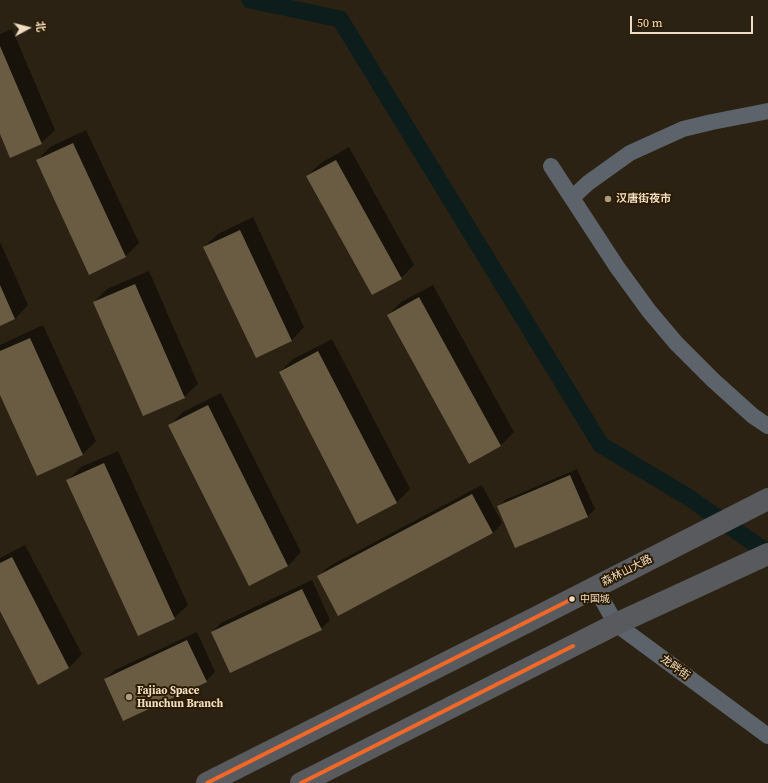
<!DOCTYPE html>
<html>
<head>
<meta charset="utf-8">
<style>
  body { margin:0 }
  #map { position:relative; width:768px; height:783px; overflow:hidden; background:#2b2213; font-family:"Source Serif 4","Noto Sans SC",serif }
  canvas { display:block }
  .north { position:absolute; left:8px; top:8px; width:40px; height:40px; -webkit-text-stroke:3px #2b1b01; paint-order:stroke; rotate:83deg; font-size:11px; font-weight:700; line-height:16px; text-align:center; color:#efdcc2 }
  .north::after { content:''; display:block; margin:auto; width:14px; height:18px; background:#efdcc2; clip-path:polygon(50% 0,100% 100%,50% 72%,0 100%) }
  .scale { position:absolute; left:630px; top:16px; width:123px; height:18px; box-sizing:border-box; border:2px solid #efdcc2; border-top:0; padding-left:5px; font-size:12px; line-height:14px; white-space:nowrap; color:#efdcc2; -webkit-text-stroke:3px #2b1b01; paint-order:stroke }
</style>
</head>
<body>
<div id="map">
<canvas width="768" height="783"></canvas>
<div class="north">北</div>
<div class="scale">50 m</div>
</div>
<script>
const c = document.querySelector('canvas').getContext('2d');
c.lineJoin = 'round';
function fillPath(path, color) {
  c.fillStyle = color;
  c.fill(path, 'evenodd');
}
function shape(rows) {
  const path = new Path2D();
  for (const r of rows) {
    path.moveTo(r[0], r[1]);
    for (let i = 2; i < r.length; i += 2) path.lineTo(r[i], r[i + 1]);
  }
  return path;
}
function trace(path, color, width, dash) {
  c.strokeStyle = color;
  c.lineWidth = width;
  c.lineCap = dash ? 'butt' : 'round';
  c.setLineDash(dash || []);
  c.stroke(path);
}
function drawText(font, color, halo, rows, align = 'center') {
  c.font = font + ' "Source Serif 4","Noto Sans SC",serif';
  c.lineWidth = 4;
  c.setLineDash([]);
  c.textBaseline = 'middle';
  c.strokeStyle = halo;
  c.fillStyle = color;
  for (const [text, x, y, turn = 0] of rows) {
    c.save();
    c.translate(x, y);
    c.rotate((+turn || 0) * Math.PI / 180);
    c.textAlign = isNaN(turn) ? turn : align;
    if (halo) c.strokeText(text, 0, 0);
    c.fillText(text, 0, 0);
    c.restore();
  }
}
const shadow = shape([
  [12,29,55,130,41,143,0,132,0,34],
  [86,130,139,243,126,256,90,273,37,161,50,147],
  [349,147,414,265,401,278,307,176,321,163],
  [253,217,304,327,291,341,204,247,218,234],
  [0,242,28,305,15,319,0,325],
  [149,271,198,384,184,397,94,302,107,289],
  [433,285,514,432,501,445,469,462,388,315,401,302],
  [43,325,96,441,83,454,37,475,0,393,0,345],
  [332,339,410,489,397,502,280,372,293,359],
  [221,393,301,552,288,566,170,425,183,412],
  [118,451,188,605,174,618,68,480,81,467],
  [577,469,595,509,588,516,516,547,498,507,505,500],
  [482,485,502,523,493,533,319,576,328,567],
  [25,545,82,654,69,668,0,609,0,558],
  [312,580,330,620,321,629,212,632,221,623],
  [197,632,215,672,206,681,105,679,115,670]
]);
const canal = shape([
  [250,0,340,19,601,445,688,497,768,553]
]);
const building = shape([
  [0,46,42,144,10,158,0,134],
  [73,143,126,257,89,275,36,160],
  [336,160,402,279,372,295,306,176],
  [240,230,292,341,256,358,203,247],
  [135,284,185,398,143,416,93,302],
  [0,285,15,319,0,326],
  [419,297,501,446,469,464,387,315],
  [30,338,83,455,37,476,0,395,0,351],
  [318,351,397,503,357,524,279,372],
  [208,405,288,566,249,586,168,425],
  [104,463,175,619,138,636,66,480],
  [570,475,588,517,515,548,497,506],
  [472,494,493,533,338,616,317,576],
  [12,557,69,668,38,685,0,611,0,563],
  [302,589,322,630,230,673,211,632],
  [187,640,207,682,123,721,104,679]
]);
const street = shape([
  [551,166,617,267,649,311,676,343,713,380,753,416,768,426],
  [572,198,588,183,630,153,683,129,712,122,768,111],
  [595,587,616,624,768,736]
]);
const secondary = shape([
  [207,783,533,619,768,499],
  [301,783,616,624,768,554]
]);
const bus1 = shape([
  [207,783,572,599],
  [301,783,573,646]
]);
const markers = [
  [608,199,4,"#aa9b85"],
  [572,599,3.5,"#efdcc2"],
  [129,697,4,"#aa9b85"]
];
const busNames = [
  ["中国城",580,599]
];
const poiNames = [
  ["汉唐街夜市",616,199],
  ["Fajiao Space",137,691],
  ["Hunchun Branch",137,704]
];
const streetNames = [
  ["森林山大路",627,571,-27],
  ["龙畔街",675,668,36]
];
fillPath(shadow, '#0007');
trace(canal, '#0c1d1c', 17);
fillPath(building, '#6a5c43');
trace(street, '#5d636a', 16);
trace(secondary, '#585a5e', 22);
trace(bus1, '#f36827', 4);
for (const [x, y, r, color] of markers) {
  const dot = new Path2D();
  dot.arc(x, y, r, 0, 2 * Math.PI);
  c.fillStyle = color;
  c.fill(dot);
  trace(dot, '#2b1b01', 1.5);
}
drawText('10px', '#efdcc2', '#2b1b01', busNames, 'left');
drawText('bold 11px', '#efdcc2', '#2b1b01', poiNames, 'left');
drawText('11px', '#efdcc2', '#2b1b01', streetNames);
</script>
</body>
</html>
